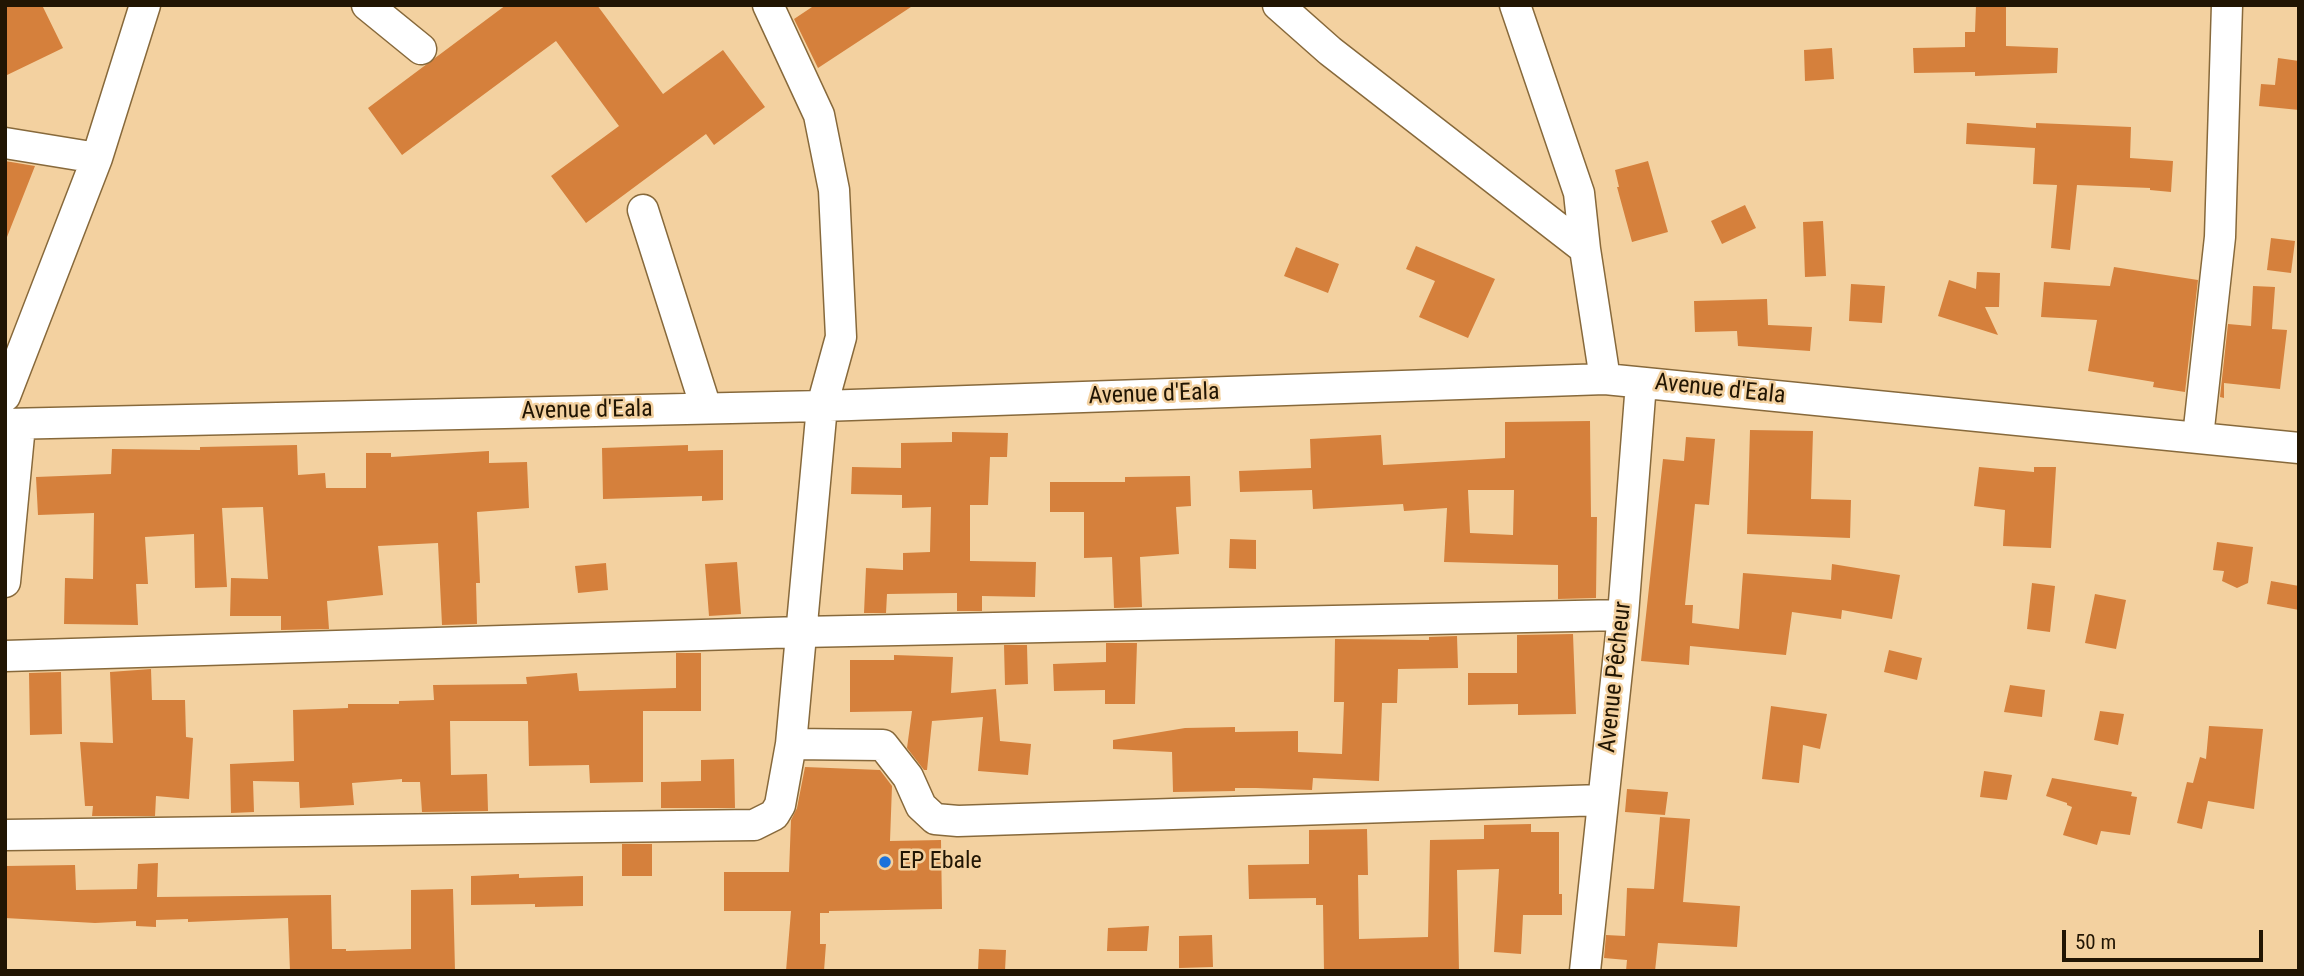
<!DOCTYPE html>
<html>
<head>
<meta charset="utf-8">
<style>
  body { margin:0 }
  #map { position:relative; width:2304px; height:976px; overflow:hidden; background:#f3d1a0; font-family:"Roboto Condensed",sans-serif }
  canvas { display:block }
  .frame { position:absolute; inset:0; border:7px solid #211503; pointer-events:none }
  .scale { position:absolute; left:2062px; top:930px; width:201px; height:32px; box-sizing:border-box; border:4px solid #211503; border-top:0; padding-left:9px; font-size:21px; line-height:24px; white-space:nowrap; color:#211503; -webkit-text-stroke:5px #f3d1a0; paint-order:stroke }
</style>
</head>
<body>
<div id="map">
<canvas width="2304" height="976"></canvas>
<div class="frame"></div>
<div class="scale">50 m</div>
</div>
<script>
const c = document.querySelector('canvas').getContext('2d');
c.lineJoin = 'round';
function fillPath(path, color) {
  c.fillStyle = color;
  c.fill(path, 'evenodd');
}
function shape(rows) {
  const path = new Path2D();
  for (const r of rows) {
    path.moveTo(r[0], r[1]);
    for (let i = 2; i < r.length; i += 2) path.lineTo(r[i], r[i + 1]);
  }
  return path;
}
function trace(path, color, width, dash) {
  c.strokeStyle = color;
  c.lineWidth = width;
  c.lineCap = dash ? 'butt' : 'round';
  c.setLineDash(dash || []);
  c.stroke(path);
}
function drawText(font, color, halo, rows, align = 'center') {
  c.font = font + ' "Roboto Condensed",sans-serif';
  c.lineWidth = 5;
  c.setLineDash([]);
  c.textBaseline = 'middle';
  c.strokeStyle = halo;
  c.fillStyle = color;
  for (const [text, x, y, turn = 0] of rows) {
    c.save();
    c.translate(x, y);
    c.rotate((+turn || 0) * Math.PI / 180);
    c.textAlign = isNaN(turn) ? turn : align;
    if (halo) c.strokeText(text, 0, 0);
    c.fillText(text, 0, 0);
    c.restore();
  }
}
const building = shape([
  [5,5,42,5,63,48,5,76],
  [506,5,597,5,663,94,723,50,765,107,714,145,706,134,586,223,551,176,619,126,556,41,402,155,368,108],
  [815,5,914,5,818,68,794,19],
  [1976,5,2006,5,2006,46,2058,48,2057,73,1975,76,1975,72,1914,73,1913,48,1965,47,1965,32,1975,32],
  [1832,48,1834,79,1805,81,1804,50],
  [2278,58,2299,61,2299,110,2259,106,2261,84,2275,85],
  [1967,123,2036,128,2036,123,2131,127,2130,158,2173,161,2171,192,2150,190,2150,188,2077,185,2070,250,2051,248,2057,185,2033,184,2035,148,1966,144],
  [5,161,35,166,7,237,5,236],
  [1648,161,1668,232,1632,242,1617,187,1619,187,1615,170],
  [1745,205,1756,228,1722,244,1711,221],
  [1823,221,1826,276,1805,277,1803,222],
  [2271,238,2295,241,2291,273,2267,270],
  [1416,246,1495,279,1468,338,1419,317,1435,281,1406,269],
  [1296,247,1339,264,1328,293,1284,276],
  [2114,267,2198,280,2185,392,2153,387,2154,382,2088,371,2097,320,2041,317,2044,282,2110,286],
  [1977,272,2000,273,1999,307,1985,307,1998,335,1938,316,1949,280,1976,289],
  [1851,284,1885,286,1882,323,1849,321],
  [2253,286,2275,287,2272,329,2287,330,2280,389,2224,383,2224,398,2220,397,2228,324,2251,326],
  [1767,299,1768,325,1812,327,1810,351,1738,346,1737,331,1695,332,1694,301],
  [1590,421,1591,517,1597,517,1596,598,1558,599,1558,565,1444,562,1447,508,1404,511,1403,504,1313,509,1312,490,1240,492,1239,471,1311,468,1310,439,1381,435,1383,465,1505,458,1505,422],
  [1468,490,1514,490,1513,535,1470,533],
  [1750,430,1813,431,1811,499,1851,500,1850,538,1747,534],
  [952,432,1008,433,1007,457,990,457,988,505,970,505,970,561,1036,562,1035,597,982,596,982,611,957,611,957,593,887,594,886,613,864,613,866,568,903,570,903,553,930,552,931,507,902,508,902,495,851,494,852,467,901,468,901,443,952,442],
  [1686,437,1715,439,1709,505,1695,504,1685,605,1693,605,1692,623,1739,629,1743,573,1831,580,1832,564,1900,575,1892,619,1842,610,1841,619,1792,612,1786,655,1690,646,1689,665,1641,661,1663,459,1684,461],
  [297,445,298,475,325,473,326,488,366,488,366,453,391,453,391,457,489,451,489,463,527,462,529,508,477,512,480,583,476,583,477,624,442,625,438,543,378,546,383,595,327,601,329,629,281,630,281,616,230,616,231,578,268,579,263,507,222,508,227,587,195,588,194,534,145,537,148,584,136,584,138,625,64,624,65,578,93,579,94,513,38,515,36,477,111,474,112,449,200,450,200,447],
  [688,445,688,451,723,450,723,500,702,501,702,496,603,499,602,448],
  [1979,467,2034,472,2034,467,2056,467,2051,548,2003,546,2005,510,1974,506],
  [1190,476,1191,506,1176,507,1179,554,1140,557,1142,607,1114,608,1112,557,1084,558,1084,512,1050,512,1050,482,1125,482,1125,477],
  [1230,539,1256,540,1256,569,1229,568],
  [2217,542,2253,547,2248,583,2237,588,2222,581,2224,571,2213,570],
  [737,562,741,614,709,616,705,564],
  [606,563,608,590,578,593,575,566],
  [2271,581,2299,586,2299,610,2267,604],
  [2032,583,2055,586,2050,632,2027,629],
  [2095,594,2126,600,2116,649,2085,643],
  [1573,634,1576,714,1518,715,1518,704,1468,705,1468,673,1517,673,1517,635],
  [1457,636,1458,668,1398,669,1397,703,1382,703,1379,781,1313,778,1312,790,1256,788,1235,788,1235,791,1173,792,1172,752,1113,749,1113,740,1185,728,1235,727,1235,732,1298,731,1298,752,1342,754,1344,702,1334,702,1335,639,1429,640,1429,637],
  [1106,643,1137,643,1135,704,1105,704,1105,690,1054,691,1053,664,1106,662],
  [1004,645,1027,645,1028,684,1005,685],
  [1889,650,1922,658,1917,680,1884,672],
  [676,653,701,653,701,711,643,711,643,782,590,783,589,765,529,766,528,721,450,721,451,775,487,774,488,811,422,812,420,782,402,782,402,779,352,783,354,805,300,808,299,782,253,781,254,812,231,813,230,764,294,761,293,710,348,708,348,704,399,704,399,701,434,700,433,685,527,684,526,677,577,673,579,691,676,688],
  [894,655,953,657,951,693,996,689,1000,741,1031,744,1028,775,978,771,983,717,932,721,927,770,924,770,907,748,912,711,850,712,850,660,894,660],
  [151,669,152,700,185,700,186,737,193,738,189,799,156,796,155,816,92,816,93,806,85,806,80,742,113,743,110,672],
  [61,672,62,734,30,735,29,673],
  [2010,685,2045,690,2042,717,2004,712],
  [1771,706,1827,714,1820,749,1803,745,1799,783,1762,779],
  [2100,711,2124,714,2118,745,2094,740],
  [2209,726,2263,729,2254,809,2208,801,2202,829,2177,823,2187,782,2193,783,2200,757,2206,759],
  [734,759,735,808,661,808,661,782,701,781,701,760],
  [805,767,880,770,892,786,890,841,941,840,942,909,829,911,829,913,820,913,820,944,826,944,824,971,786,971,791,911,724,911,724,872,789,872,791,820,797,808],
  [1984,771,2012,775,2007,800,1980,797],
  [2052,778,2132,792,2131,796,2137,797,2130,835,2101,831,2097,845,2063,835,2072,807,2067,805,2067,803,2046,796],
  [1627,789,1668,792,1665,815,1625,812],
  [1660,817,1690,819,1683,902,1740,906,1737,947,1658,943,1655,971,1626,971,1627,960,1604,958,1606,935,1625,936,1627,888,1654,889],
  [1531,824,1531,832,1559,832,1559,894,1562,894,1562,915,1523,915,1521,954,1494,952,1499,869,1457,870,1459,971,1324,971,1323,905,1316,905,1316,898,1249,899,1248,865,1309,864,1309,830,1367,829,1368,875,1358,875,1359,939,1428,937,1430,840,1484,839,1484,825],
  [622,844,652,844,652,876,622,876],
  [158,863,157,897,331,895,332,949,346,949,346,951,411,949,411,890,453,889,455,971,290,971,288,918,188,922,188,919,156,920,156,927,136,926,136,921,95,923,5,918,5,866,75,865,76,890,137,889,138,864],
  [519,874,519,878,583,876,583,906,535,907,535,904,471,905,471,876],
  [1149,926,1147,951,1107,951,1108,928],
  [1212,935,1213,967,1179,968,1179,936],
  [979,949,1006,950,1005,971,978,971]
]);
const minor = shape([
  [367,5,421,49],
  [768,5,819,115,834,190,841,337,822,406,791,744],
  [1278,5,1330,51,1585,249],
  [1515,5,1579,193,1585,249,1605,379],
  [5,143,97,158],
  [643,210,706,408],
  [5,396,97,158,145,5],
  [5,424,822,406,1605,379,2299,448],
  [2198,437,2220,237,2227,5],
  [5,582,20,425],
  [5,656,801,632,1623,615],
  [5,835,754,825,774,815,780,805,791,744,883,745,908,777,921,806,935,819,958,821,1602,800],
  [1585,971,1623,615,1641,383]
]);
const markers = [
  [885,862,7,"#1b72db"]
];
const streetNames = [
  ["Avenue d'Eala",1720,390,6],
  ["Avenue d'Eala",1154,395,-2],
  ["Avenue d'Eala",587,411,-1],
  ["Avenue Pêcheur",1616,677,-84]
];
const poiNames = [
  ["EP Ebale",899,862]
];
fillPath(building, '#d5803c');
trace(minor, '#87693b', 33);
trace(minor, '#fff', 30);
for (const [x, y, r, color] of markers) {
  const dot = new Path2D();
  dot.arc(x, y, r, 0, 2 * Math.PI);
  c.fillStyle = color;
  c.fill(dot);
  trace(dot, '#f3d1a0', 2.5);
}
drawText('24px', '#211503', '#f3d1a0', streetNames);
drawText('24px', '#211503', '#f3d1a0', poiNames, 'left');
</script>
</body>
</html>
